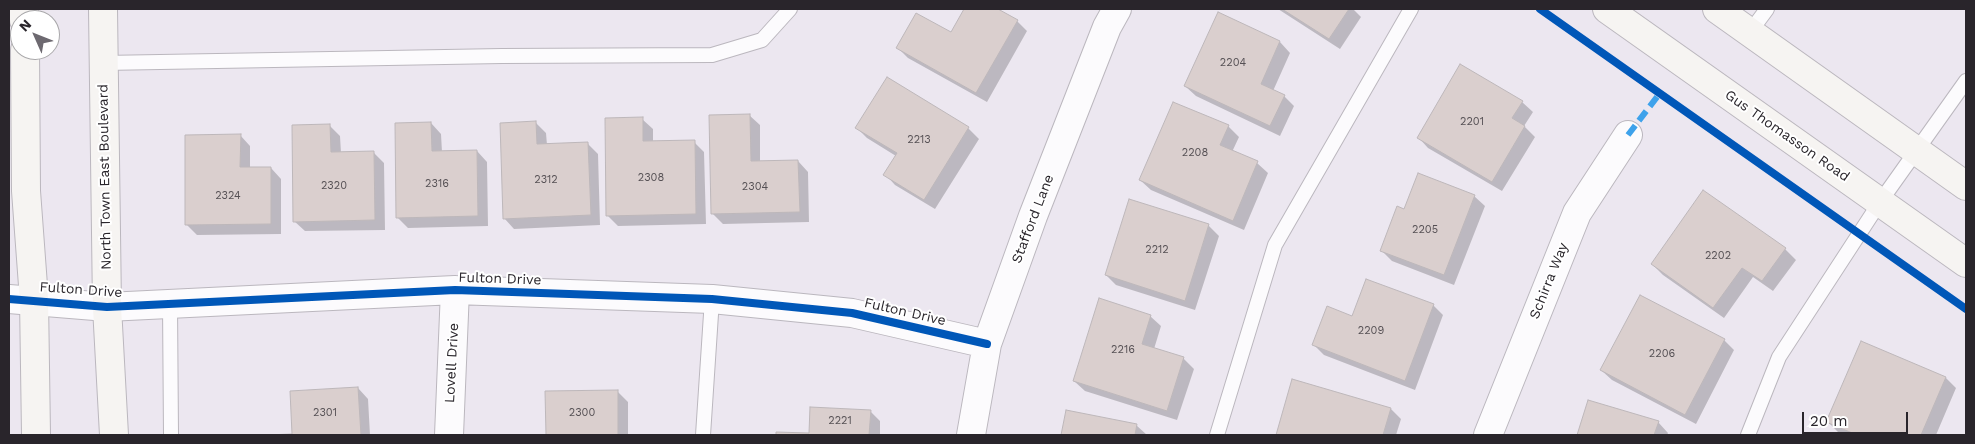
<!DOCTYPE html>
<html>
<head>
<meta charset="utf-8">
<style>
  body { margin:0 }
  #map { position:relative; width:1975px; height:444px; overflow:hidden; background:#ece7f0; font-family:"Work Sans",sans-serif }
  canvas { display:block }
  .frame { position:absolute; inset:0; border:10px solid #29252b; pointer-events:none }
  .north { position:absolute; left:10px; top:10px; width:50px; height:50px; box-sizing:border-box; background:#fff; border:1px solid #a9a8aa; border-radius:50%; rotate:314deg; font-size:14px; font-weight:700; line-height:20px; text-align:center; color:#29252b }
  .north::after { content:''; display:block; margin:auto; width:18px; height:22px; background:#6d6970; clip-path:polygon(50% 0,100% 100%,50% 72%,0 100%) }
  .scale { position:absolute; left:1802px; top:412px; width:106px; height:22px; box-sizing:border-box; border:2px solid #29252b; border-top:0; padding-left:6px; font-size:15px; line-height:18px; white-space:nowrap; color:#29252b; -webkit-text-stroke:4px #fff; paint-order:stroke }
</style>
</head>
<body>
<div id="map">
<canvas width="1975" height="444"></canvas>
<div class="frame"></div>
<div class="north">N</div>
<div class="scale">20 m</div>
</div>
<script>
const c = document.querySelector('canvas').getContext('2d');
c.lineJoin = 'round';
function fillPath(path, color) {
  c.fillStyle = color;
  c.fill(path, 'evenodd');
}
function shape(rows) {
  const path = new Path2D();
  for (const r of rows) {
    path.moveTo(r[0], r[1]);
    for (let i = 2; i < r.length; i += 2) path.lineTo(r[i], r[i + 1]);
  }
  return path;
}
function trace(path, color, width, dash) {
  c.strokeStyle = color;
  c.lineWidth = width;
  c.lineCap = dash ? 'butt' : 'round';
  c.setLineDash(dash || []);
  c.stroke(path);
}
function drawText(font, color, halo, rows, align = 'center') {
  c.font = font + ' "Work Sans",sans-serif';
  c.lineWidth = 4;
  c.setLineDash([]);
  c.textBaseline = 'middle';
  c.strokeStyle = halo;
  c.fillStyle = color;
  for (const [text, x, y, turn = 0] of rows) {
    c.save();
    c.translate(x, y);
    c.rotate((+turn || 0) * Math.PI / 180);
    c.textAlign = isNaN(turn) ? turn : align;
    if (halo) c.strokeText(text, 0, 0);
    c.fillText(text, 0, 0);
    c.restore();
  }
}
const shadow = shape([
  [966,9,995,9,1017,21,1027,31,987,102,908,58,898,48,951,34],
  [1278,9,1353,9,1361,17,1340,49],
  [1219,14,1280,42,1290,53,1273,91,1284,96,1294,106,1280,136,1196,96,1185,86],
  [1461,66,1522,102,1533,112,1524,126,1535,137,1502,191,1428,148,1418,137],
  [888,78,968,128,979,139,935,209,895,185,885,174,896,156,867,138,857,128],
  [749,115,760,125,760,162,798,161,808,172,809,222,723,224,712,213],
  [642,119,653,129,653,142,694,142,704,152,706,224,618,226,608,216],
  [431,123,441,134,442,152,477,151,487,162,488,226,408,228,397,217],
  [536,123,546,133,547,145,588,144,598,154,600,225,514,229,504,218],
  [330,126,340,136,341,153,374,153,384,163,385,230,305,231,294,221],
  [1228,126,1239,137,1232,152,1257,163,1268,173,1244,230,1151,190,1140,180],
  [240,135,250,146,250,168,271,168,281,179,281,234,197,235,186,224],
  [1703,191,1785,249,1796,260,1773,291,1753,277,1724,318,1663,275,1652,264],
  [1474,196,1485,206,1454,285,1392,261,1382,251,1405,210],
  [1208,225,1219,236,1195,310,1116,285,1106,275],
  [1433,305,1443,315,1415,390,1324,355,1314,345,1353,318],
  [1150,316,1161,326,1154,349,1183,358,1194,369,1177,420,1085,391,1074,381],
  [1724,340,1734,350,1696,424,1612,380,1601,370],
  [1862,342,1946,378,1956,388,1936,435,1845,435,1838,432,1828,422],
  [1293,380,1391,409,1401,419,1396,435,1277,435],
  [358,388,368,399,370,435,286,435,293,435],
  [617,391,628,402,628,435,547,435,546,392],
  [1589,402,1658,422,1668,433,1667,435,1578,435],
  [870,411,880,421,880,435,777,435,777,434,810,435],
  [1067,411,1136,425,1147,435,1062,435]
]);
const building = shape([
  [964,9,998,9,1018,20,976,93,896,48,916,13,951,32,964,9],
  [1282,9,1349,9,1329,39,1282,9],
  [1218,12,1280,41,1261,84,1285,95,1270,126,1184,86,1218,12],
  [1460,64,1523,101,1512,118,1525,126,1492,182,1417,138,1460,64],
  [887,77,969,127,924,200,883,175,897,153,855,128,887,77],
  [1173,102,1229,125,1220,145,1258,161,1233,221,1139,180,1173,102],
  [750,114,751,161,798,160,800,212,711,214,709,115,750,114],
  [643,117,643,141,695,140,696,214,606,216,605,118,643,117],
  [536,121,537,144,588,142,591,215,503,219,500,123,536,121],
  [431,122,432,151,477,150,478,216,396,218,395,123,431,122],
  [330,124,331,152,374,151,375,220,293,222,292,125,330,124],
  [241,134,240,167,271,167,271,224,185,225,185,135,241,134],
  [1418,173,1475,195,1444,275,1380,251,1397,206,1404,209,1418,173],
  [1703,190,1786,248,1762,281,1742,268,1713,308,1651,264,1703,190],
  [1129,199,1209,224,1185,301,1105,275,1129,199],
  [1366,279,1434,304,1405,381,1312,345,1327,306,1352,316,1366,279],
  [1640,295,1725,339,1685,415,1600,370,1640,295],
  [1099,298,1151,315,1142,344,1184,357,1167,411,1073,381,1099,298],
  [1861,341,1946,377,1921,435,1857,435,1826,422,1861,341],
  [1292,379,1391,408,1383,435,1276,435,1292,379],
  [358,387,361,435,266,435,292,434,290,391,358,387],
  [618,390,618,435,546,435,545,391,618,390],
  [1588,400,1659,421,1654,435,1577,435,1588,400],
  [810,407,871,410,869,435,776,435,776,432,809,433,810,407],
  [1066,410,1137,424,1135,435,1061,435,1066,410]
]);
const lane = shape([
  [1750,32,1767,9],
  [103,63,502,56,712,55,762,40,790,9],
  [170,304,171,435],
  [703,435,712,299],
  [1217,435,1275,245,1411,9],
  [1748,435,1779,357,1880,202,1966,81]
]);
const street = shape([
  [9,299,107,307,455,290,712,299,852,313,987,344],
  [449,435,455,290],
  [971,435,987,344,1033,216,1107,27,1117,9],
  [1488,435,1577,213,1628,135]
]);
const secondary = shape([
  [24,9,24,20],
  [103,9,107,307,114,435],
  [1607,9,1966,263],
  [1717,9,1966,186],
  [25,50,26,191,34,299,36,435]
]);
const quiet = shape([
  [1628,135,1660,93]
]);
const cycleway = shape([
  [1540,9,1966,309],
  [9,299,107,307,455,290,712,299,852,313,987,344]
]);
const numberNames = [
  ["2204",1233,63],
  ["2201",1472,122],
  ["2213",919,140],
  ["2208",1195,153],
  ["2308",651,178],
  ["2312",546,180],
  ["2316",437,184],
  ["2320",334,186],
  ["2304",755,187],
  ["2324",228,196],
  ["2205",1425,230],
  ["2212",1157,250],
  ["2202",1718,256],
  ["2209",1371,331],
  ["2216",1123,350],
  ["2206",1662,354],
  ["2301",325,413],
  ["2300",582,413],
  ["2221",840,421]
];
const streetNames = [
  ["Gus Thomasson Road",1787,136,35],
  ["North Town East Boulevard",105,177,-91],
  ["Stafford Lane",1033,219,-69],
  ["Fulton Drive",500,279,2],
  ["Schirra Way",1549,281,-68],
  ["Fulton Drive",81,290,4],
  ["Fulton Drive",905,312,13],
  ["Lovell Drive",452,363,-87]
];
fillPath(shadow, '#0003');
fillPath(building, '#dacfce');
trace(building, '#bdb7ba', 1);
trace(lane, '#bbb7be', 16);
trace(street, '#bbb7be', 30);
trace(secondary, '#bbb7be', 30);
trace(lane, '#fcfbfd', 14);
trace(street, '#fcfbfd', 28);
trace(secondary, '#f6f4f2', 28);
trace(quiet, '#3ea2eb', 6, [12, 6]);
trace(cycleway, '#0057b8', 8);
drawText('11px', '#555054', null, numberNames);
drawText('14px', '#29252b', '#fff', streetNames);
</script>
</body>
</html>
